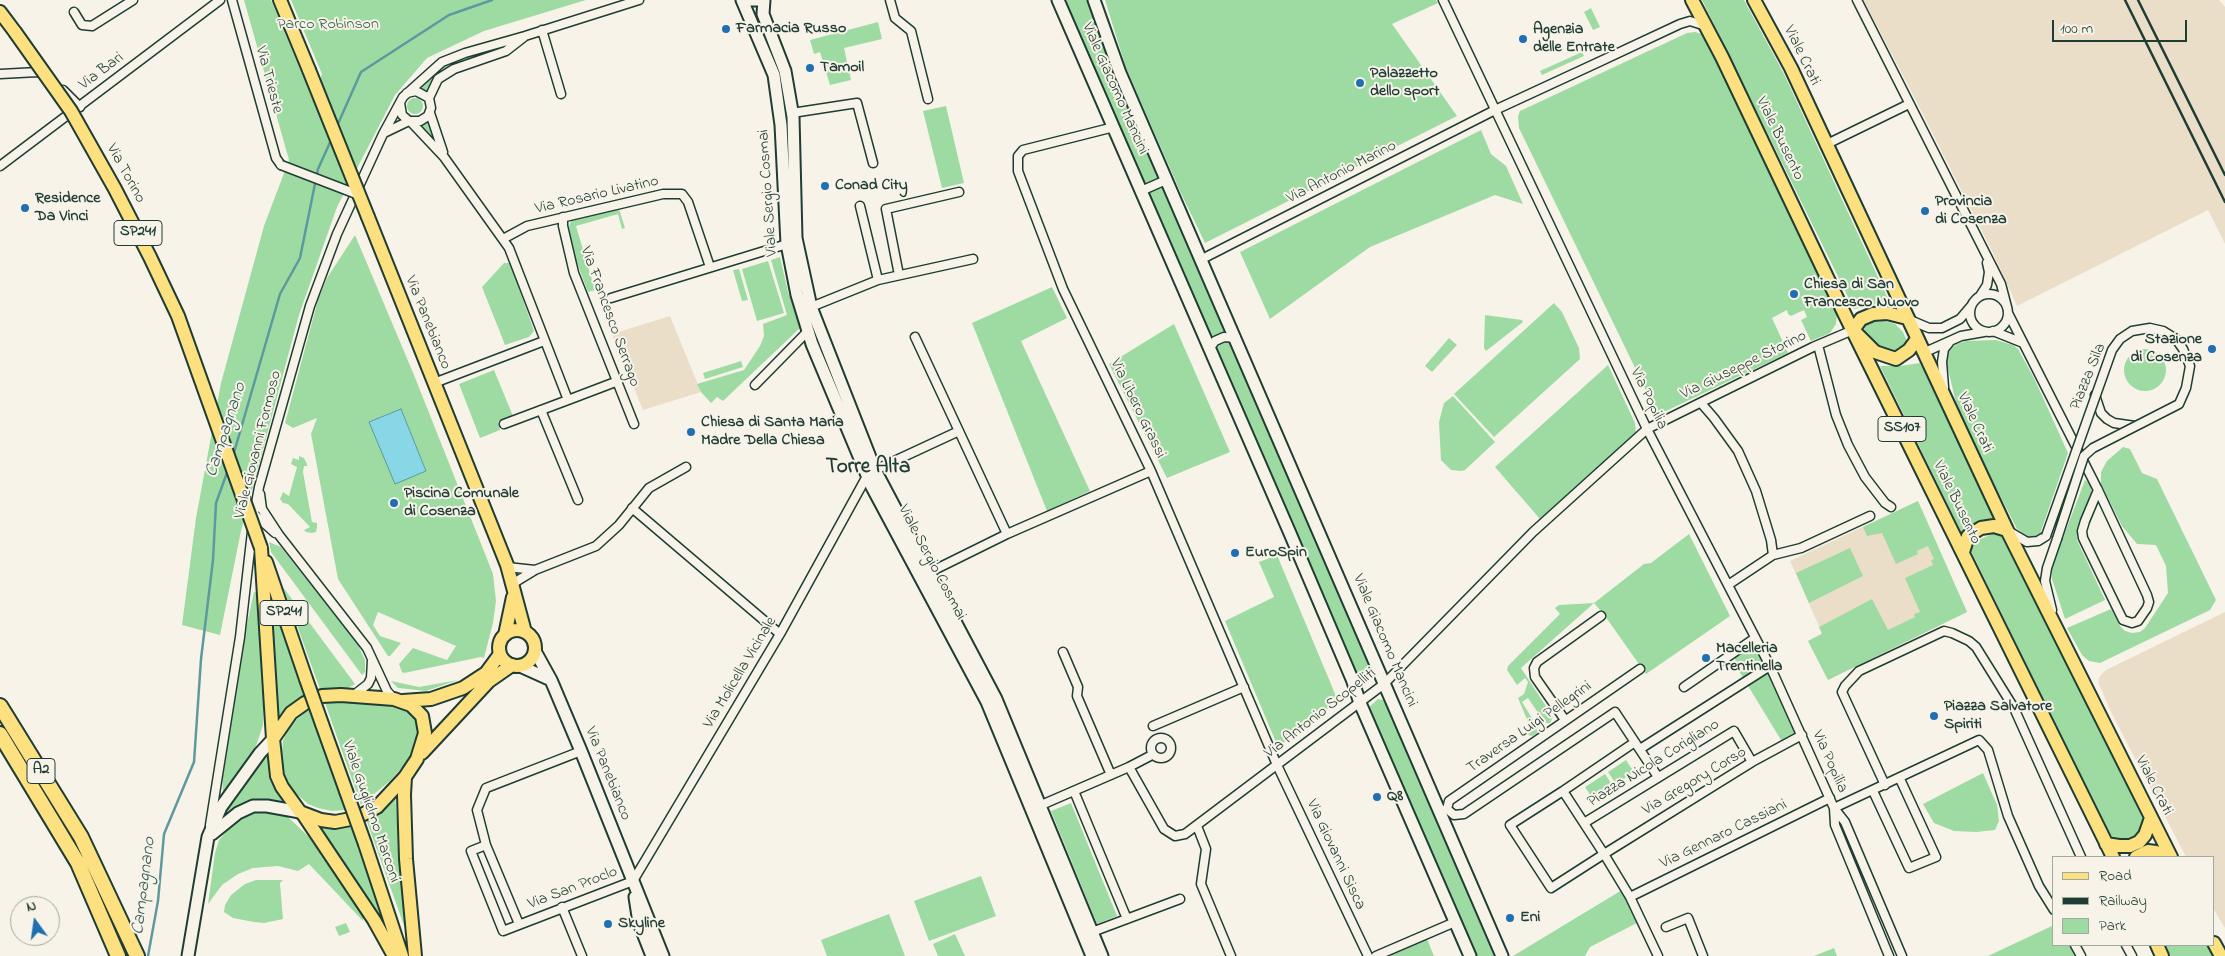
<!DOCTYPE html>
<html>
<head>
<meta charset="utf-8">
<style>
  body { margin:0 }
  #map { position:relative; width:2225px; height:956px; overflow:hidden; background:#f7f3e8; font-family:"Indie Flower",sans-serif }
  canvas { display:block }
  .legend { position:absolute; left:2052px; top:856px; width:162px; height:90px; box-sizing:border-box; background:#f7f3e8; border:1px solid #a1aaa0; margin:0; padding:6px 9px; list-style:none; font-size:15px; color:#1f3d34 }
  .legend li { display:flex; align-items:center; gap:10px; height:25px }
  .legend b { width:25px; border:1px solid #a1aaa0 }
  .north { position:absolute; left:10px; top:896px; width:50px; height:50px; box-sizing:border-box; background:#f7f3e8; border:1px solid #a1aaa0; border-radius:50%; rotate:346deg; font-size:14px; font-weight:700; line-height:20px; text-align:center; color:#1f3d34 }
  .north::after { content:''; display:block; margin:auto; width:18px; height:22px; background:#1f6fb2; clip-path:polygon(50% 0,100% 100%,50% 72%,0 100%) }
  .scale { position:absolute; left:2052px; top:20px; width:135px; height:22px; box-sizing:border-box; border:2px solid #1f3d34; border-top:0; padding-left:6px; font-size:15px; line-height:18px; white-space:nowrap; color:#1f3d34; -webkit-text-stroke:4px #f7f3e8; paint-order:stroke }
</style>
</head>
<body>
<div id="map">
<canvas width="2225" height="956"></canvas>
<ul class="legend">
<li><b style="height:6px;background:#fde080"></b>Road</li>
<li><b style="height:6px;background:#1f3d34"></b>Railway</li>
<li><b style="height:14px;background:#9edba3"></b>Park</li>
</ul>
<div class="north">N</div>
<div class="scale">100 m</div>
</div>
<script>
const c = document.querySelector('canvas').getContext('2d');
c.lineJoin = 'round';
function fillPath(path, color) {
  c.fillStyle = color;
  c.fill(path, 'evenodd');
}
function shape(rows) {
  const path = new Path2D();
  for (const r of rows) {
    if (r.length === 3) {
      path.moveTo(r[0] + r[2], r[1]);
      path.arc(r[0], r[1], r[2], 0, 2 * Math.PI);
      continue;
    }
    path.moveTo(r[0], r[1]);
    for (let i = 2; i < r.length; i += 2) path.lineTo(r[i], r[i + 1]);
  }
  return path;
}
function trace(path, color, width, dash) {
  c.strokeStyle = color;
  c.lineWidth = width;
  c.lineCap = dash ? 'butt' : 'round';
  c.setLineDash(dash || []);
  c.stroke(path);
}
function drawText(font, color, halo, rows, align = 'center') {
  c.font = font + ' "Indie Flower",sans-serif';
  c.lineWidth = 4;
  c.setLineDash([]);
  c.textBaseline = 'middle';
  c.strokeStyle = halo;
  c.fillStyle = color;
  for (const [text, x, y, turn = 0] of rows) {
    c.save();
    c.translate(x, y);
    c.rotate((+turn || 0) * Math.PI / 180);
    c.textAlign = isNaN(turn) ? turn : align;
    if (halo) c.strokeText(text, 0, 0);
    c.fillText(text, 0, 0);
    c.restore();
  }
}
const built = shape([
  [1861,0,2219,0,2225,7,2225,244,2208,210,2017,306,1993,253,1909,87,1866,5],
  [670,316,701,392,643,410,612,334],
  [1918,501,1967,612,1828,680,1808,641,1822,633,1790,561],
  [2225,612,2225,928,2214,910,2214,857,2186,857,2112,714,2098,682,2100,676,2106,670]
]);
const green = shape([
  [244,0,271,0,313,100,322,74,291,0,586,0,484,31,427,58,395,95,337,207,299,315,241,531,220,635,182,625,196,518,221,383,264,226,289,160],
  [1064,0,1087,0,1128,109,1372,672,1369,678,1363,681,1357,680],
  [1105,0,1436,0,1438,3,1392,24,1457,116,1205,243,1179,189,1126,68],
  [1702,0,1744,0,1784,74,1889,301,1854,309],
  [1591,8,1600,27,1593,30,1584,12],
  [878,22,882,39,844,48,851,80,830,85,820,52,814,54,810,40],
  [1695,32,1705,35,1788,206,1837,314,1836,324,1830,333,1811,341,1801,320,1807,317,1804,310,1791,316,1788,314,1787,310,1772,318,1788,353,1666,411,1661,412,1656,409,1652,403,1519,128,1518,116,1520,111,1687,33],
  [514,42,503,50,453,67,428,94,423,90,415,89,444,65,466,55],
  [1582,52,1584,56,1542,75,1540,71],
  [415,106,8],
  [946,106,964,183,942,188,923,111],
  [429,117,438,147,415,124],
  [1481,130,1491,154,1506,166,1523,204,1495,195,1370,247,1270,319,1240,252],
  [619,209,625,228,622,229,618,214,576,226,595,290,588,292,572,250,569,226,572,219],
  [355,235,414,375,493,574,496,601,493,623,484,658,481,657,404,673,402,672,399,664,413,648,447,660,456,646,378,612,373,625,380,636,401,643,390,656,388,656,338,579,311,434,317,418,293,428,285,423,318,300,327,278],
  [780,257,788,292,800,328,723,401,717,397,711,403,701,392,697,384,744,370,760,346,764,336,763,324,787,315,771,260],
  [768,261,784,313,757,321,742,269],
  [504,263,510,263,534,331,529,337,505,345,482,287],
  [739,269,748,300,742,301,733,270],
  [1052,287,1067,318,1021,341,1090,491,1047,511,972,323],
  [1554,303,1562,312,1579,348,1580,359,1494,437,1454,394],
  [1485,315,1522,320,1523,322,1486,351,1484,348],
  [1884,321,1895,324,1903,332,1907,341,1906,348,1897,352,1886,351,1873,345,1866,337,1864,327,1871,322],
  [1174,324,1230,452,1167,478,1109,364],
  [1449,338,1457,345,1432,372,1425,366],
  [1996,340,2013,345,2018,349,2034,378,2068,453,2040,534,2035,538,2027,536,2017,529,1959,415,1946,361,1947,354,1956,344,1966,341],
  [2145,370,21],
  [741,361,743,367,705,379,703,373],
  [1920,363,1995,518,1977,522,1962,534,1880,366,1900,366],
  [1608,365,1635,423,1636,434,1540,519,1495,467],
  [494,370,513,416,498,422,500,430,480,438,459,384],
  [1453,396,1495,442,1465,470,1461,471,1451,470,1441,460,1439,422,1444,403],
  [2123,447,2130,449,2142,473,2157,479,2216,600,2210,610,2100,663,2089,661,2082,655,2067,628,2111,609,2120,626,2125,631,2132,633,2140,632,2145,628,2168,593,2166,566,2156,545,2137,544,2122,526,2101,484,2101,472,2107,461],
  [299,456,304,458,307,464,307,466,304,466,303,472,312,522,317,523,317,527,316,532,312,533,306,532,304,530,310,527,288,504,283,503,280,499,283,492,289,496,297,467,291,464,293,458,299,460],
  [2085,480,2091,484,2091,493,2077,533,2077,540,2105,600,2065,619,2052,579,2052,567],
  [1918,501,1967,612,1828,680,1808,641,1822,634,1819,627,1872,599,1888,630,1915,617,1914,614,1920,612,1905,578,1933,565,1931,560,1934,559,1928,546,1917,551,1918,554,1896,564,1882,533,1867,536,1863,527],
  [1689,534,1730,616,1646,674,1605,616,1594,603,1521,668,1553,717,1550,723,1545,723,1528,698,1522,702,1538,728,1537,733,1532,736,1528,735,1525,733,1531,729,1518,698,1524,694,1528,682,1525,678,1517,685,1507,670,1508,666,1560,614,1555,608,1559,605,1594,603,1644,564,1651,563],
  [1992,534,2005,535,2139,808,2144,823,2142,829,2132,841,2118,840,2110,835,1970,549,1974,542],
  [269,542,281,547,357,643,365,660,365,672,362,675,271,552],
  [1850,548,1863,576,1809,603,1796,573],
  [1277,555,1338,701,1278,747,1225,621,1274,597,1259,562],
  [283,587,355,684,348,688,320,689],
  [268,591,305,696,292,706,275,723],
  [254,592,258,593,264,698,263,725,255,749,223,796,222,774,243,642],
  [1755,638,1802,735,1784,745,1739,671,1733,653],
  [458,680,426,691,398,688,391,681,419,687],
  [1378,699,1383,700,1387,707,1494,956,1474,956,1367,709],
  [324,700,394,704,409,709,417,720,419,736,411,757,391,780,361,805],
  [310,708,346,810,332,811,318,808,308,804,291,789,286,779,281,762,283,741,290,725],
  [268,753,271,776,287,805,238,808,224,818,227,808,261,758],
  [1626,760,1634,772,1616,784,1608,772],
  [1983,773,1997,805,1999,821,1995,830,1976,832,1954,831,1934,823,1923,804],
  [1605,774,1613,786,1593,799,1585,787],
  [395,794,406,931,366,819],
  [1071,803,1117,916,1097,924,1051,811],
  [263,812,288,817,309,837,363,913,363,921,309,864,298,871,278,866,253,868,238,874,222,885,208,904,215,853,219,840,235,822,254,813],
  [313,823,351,824,391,934],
  [981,876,996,916,929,941,914,901],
  [256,880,283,880,280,883,283,919,264,923,254,922,233,918,224,912,225,905,231,895,245,884],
  [1622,890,1637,923,1590,947,1585,956,1513,956],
  [889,914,905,956,827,956,821,940],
  [346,923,350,932,339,936,335,927],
  [2054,925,2054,945,2075,945,2081,956,1988,956],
  [955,934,965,956,938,956,933,944],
  [1427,939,1434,956,1390,956],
  [2164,945,2208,945,2215,956,2170,956],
  [1834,948,1837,956,1814,956]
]);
const water = shape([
  [401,409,426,471,395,484,369,422,401,409]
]);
const stream = shape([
  [337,126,361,72,449,15,492,0],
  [233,456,280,294,300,258,318,169,332,138],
  [148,956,158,901,164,834,194,762,201,659,213,560,216,503,228,470]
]);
const street = shape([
  [232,0,276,158,281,165],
  [890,0,895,18,911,31,928,99],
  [1443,0,1647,429,1770,666,1834,808,1845,822,1902,956],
  [1857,0,2001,284,2007,307],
  [74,12,82,25,92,26,133,0],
  [542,30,561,94],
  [0,74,38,72,44,73],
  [63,90,80,107],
  [429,98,438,79,454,69,506,51,524,37],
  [400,103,402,115,409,121,420,121,428,116,431,108,429,98,416,91,407,93],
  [430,113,443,152],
  [792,113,857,103,873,163],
  [411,122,444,157,509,248,568,400,504,424],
  [1114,127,1023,150,1018,156,1018,171,1063,289,1151,471,1277,765,1368,956],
  [384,133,409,121],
  [1825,145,1909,104],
  [0,166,220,0],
  [1141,191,1166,180],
  [860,206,878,280],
  [563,217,563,226,574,273,634,424],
  [503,239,527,226,663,194,682,194,688,202,710,267],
  [1202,259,1495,110,1601,61,1680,24,1690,21,1706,26],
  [899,275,886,209,959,192],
  [1989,313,19],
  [1980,296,1987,285,1989,272,1987,263],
  [611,298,787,244],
  [811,307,878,280,973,259],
  [2008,313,2098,490,2147,595,2149,602,2147,608,2138,621,2132,623,2123,620,2120,614,2083,538,2082,531,2085,521,2098,490],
  [1910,320,1929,328,1942,328,1960,319,1971,306],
  [1993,331,2023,343],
  [915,337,1007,534],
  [1818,345,1836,415,1848,445,1865,477,1885,503,1891,507],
  [1209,349,1215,341,1224,337,1236,338],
  [1923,353,1961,336,1984,332],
  [434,383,544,341],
  [755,385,808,331],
  [1944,387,1942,362,1944,349,1949,343],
  [2095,395,2101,413,2107,419,2114,423,2135,426],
  [568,400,618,381],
  [1701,403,1714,418,1738,451,1756,491,1771,540,1773,555,1728,585],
  [541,410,578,500],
  [875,470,959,431],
  [260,494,262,509,279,535,367,648,387,691,394,699],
  [632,508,780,634],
  [254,514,275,533],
  [2010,532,2027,542,2038,541,2046,536],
  [1773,555,1801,548,1870,516],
  [507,567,535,570],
  [926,574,1007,534,1151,471],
  [512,584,535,570,596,546,619,525,649,488,686,467],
  [2052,610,2045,581,2047,568,2057,539],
  [1063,652,1078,687,1077,696,1111,775],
  [1684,687,1755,638],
  [354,695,368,684,371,678,372,660],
  [1565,720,1535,677,1534,668,1537,662,1601,616],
  [1153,726,1244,687],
  [1161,748,10],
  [1640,749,1770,666],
  [1129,767,1152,755],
  [1885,785,1842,692,1845,686,1859,671,1944,631,1952,633,1969,641,1976,647,2014,708,2081,857],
  [1074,791,1127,919],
  [1563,791,1635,742],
  [1873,791,1909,868,1936,857,1900,779],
  [1039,806,1129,767,1164,829,1175,836,1185,834,1384,684,1533,532,1647,429,1813,347,1853,330],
  [1834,808,1979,740,1988,750,2008,816,2039,886,2054,910],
  [1834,808,1835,825,1889,956],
  [1447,809,1454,815,1464,814,1615,712,1658,777],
  [1442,811,1447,809,1449,801,1640,669],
  [1584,823,1734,731,1752,762],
  [210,825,240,637,254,514,259,487,310,306,337,234,383,134,403,97,442,62,465,53,525,36,639,0],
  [1197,826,1206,849,1201,884,1231,956],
  [486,845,471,851,503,931,633,881,780,634,867,476],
  [1630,897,1830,798],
  [562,907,582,956],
  [519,924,486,845,477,810,486,788,581,751],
  [1666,927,1688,918,1703,956],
  [1092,932,1180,899],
  [2075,945,2081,956],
  [2126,945,2132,956],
  [1376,956,1455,922],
  [1658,956,1630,897,1604,854,1563,791,1510,825,1551,888,1604,854,1752,762,1802,735]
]);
const secondary = shape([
  [742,0,774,75,781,125,787,244,797,295,812,344,872,487,987,702,1092,956],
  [749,0,762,0],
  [764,0,763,14,785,71,793,117,796,238,811,307,875,470,996,699,1102,956],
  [1058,0,1289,531,1352,679,1360,703,1470,956],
  [1094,0,1120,73,1133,103,1502,956],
  [535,651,551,680,581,751,663,956],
  [520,666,551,680],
  [212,834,238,813,253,806,267,806,300,812],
  [635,897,639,923,652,956],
  [188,956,208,837,221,807,260,753,273,739]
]);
const primary = shape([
  [280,0,309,70],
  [1692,0,1722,57,1845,315,2113,857],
  [1754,0,1791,68,2007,530,2171,857],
  [0,12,15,32],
  [368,217,507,565,525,632],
  [1907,318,1887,313,1873,314,1861,319,1853,330,1875,352,1896,359,1909,350,1917,339],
  [261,548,273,739],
  [1963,552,1968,536,1981,528,1994,526,2007,530],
  [266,562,306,679],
  [517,648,18],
  [505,635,513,597],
  [341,695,394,699,411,705,422,716,425,733,417,759,405,777,377,807,356,818,335,822,321,820,300,812,282,787,277,776,273,739,291,713,305,703,322,696,341,695],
  [403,701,431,699,463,688,486,673,500,654],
  [322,724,346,791],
  [422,753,489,681,512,665],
  [405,777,404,795,406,859,415,956],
  [303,814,374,920,394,956],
  [365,844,402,956],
  [2106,844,2119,846,2130,846,2139,842,2145,835,2151,818],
  [2136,857,2148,851,2156,852,2168,857],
  [2214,943,2221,956],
  [2157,945,2162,956]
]);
const highway = shape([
  [0,706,81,837,137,956],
  [0,734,78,863,118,956]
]);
const rail = shape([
  [2125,0,2225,202],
  [2138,0,2225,175]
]);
const streetBridge = shape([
  [281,165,359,195],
  [2046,536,2112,350,2120,339,2132,331,2150,328,2163,331,2176,339,2183,349,2190,366,2186,388,2179,404,2093,448,2084,456,2057,539]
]);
const primaryBridge = shape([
  [15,32,71,111,115,189,150,257,178,316,261,548],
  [309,70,368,217],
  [306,679,322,724],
  [346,791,365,844]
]);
const markers = [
  [726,29,5,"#1f6fb2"],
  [1523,39,5,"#1f6fb2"],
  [810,68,5,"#1f6fb2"],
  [1360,83,5,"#1f6fb2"],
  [825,186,5,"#1f6fb2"],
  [25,208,5,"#1f6fb2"],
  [1925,211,5,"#1f6fb2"],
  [1794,294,5,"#1f6fb2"],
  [2212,349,5,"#1f6fb2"],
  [691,432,5,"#1f6fb2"],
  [394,503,5,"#1f6fb2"],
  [1235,553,5,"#1f6fb2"],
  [1706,658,5,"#1f6fb2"],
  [1934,716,5,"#1f6fb2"],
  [1377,797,5,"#1f6fb2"],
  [1510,918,5,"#1f6fb2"],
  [608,924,5,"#1f6fb2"]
];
const shields = [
  [138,233,48],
  [1902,429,48],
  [284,613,48],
  [41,771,28]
];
const shieldNames = [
  ["SP241",138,233],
  ["SS107",1902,429],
  ["SP241",284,613],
  ["A2",41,771]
];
const parkNames = [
  ["Parco Robinson",328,25]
];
const poiNames = [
  ["Farmacia Russo",736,29],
  ["Agenzia",1533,30],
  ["delle Entrate",1533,48],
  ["Tamoil",820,68],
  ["Palazzetto",1370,74],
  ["dello sport",1370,92],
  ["Conad City",835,186],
  ["Residence",35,199],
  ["Da Vinci",35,217],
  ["Provincia",1935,202],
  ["di Cosenza",1935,220],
  ["Chiesa di San",1804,285],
  ["Francesco Nuovo",1804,303],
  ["Stazione",2202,340,"right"],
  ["di Cosenza",2202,358,"right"],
  ["Chiesa di Santa Maria",701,423],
  ["Madre Della Chiesa",701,441],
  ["Piscina Comunale",404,494],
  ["di Cosenza",404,512],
  ["EuroSpin",1245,553],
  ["Macelleria",1716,649],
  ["Trentinella",1716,667],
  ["Piazza Salvatore",1944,707],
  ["Spiriti",1944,725],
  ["Q8",1387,797],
  ["Eni",1520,918],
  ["Skyline",618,924]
];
const streetNames = [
  ["Viale Crati",1801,56,64],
  ["Via Bari",102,72,-37],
  ["Via Trieste",268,80,75],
  ["Viale Giacomo Mancini",1114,89,66],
  ["Viale Busento",1779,139,64],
  ["Via Antonio Marino",1342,173,-27],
  ["Via Torino",125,174,61],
  ["Viale Sergio Cosmai",769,193,-94],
  ["Via Rosario Livatino",597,196,-13],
  ["Via Francesco Serrago",609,317,70],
  ["Via Panebianco",427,323,68],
  ["Via Giuseppe Storino",1744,366,-26],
  ["Piazza Sila",2089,377,-68],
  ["Via Popilia",1648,399,64],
  ["Via Libero Grassi",1137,409,64],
  ["Viale Crati",1974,423,65],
  ["Viale Giovanni Formoso",259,445,-76],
  ["Viale Busento",1956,503,64],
  ["Viale Sergio Cosmai",931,563,62],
  ["Viale Giacomo Mancini",1384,641,67],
  ["Via Molicella Vicinale",741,673,-59],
  ["Via Antonio Scopelliti",1321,714,-38],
  ["Traversa Luigi Pellegrini",1530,728,-35],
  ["Via Popilia",1829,762,66],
  ["Piazza Nicola Corigliano",1654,764,-32],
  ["Via Panebianco",607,774,68],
  ["Via Gregory Corso",1695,782,-31],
  ["Viale Crati",2153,786,63],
  ["Viale Guglielmo Marconi",370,812,71],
  ["Via Gennaro Cassiani",1724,835,-26],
  ["Via Giovanni Sisca",1335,855,65],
  ["Via San Proclo",573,889,-21]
];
const waterNames = [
  ["Campagnano",227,430,-72],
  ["Campagnano",145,886,-83]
];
const districtNames = [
  ["Torre Alta",868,469]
];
fillPath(built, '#ebdec9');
fillPath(green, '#9edba3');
fillPath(water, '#88d7e6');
trace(water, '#5e999f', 1);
trace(stream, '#5e999f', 2.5);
trace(street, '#1f3d34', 11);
trace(secondary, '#1f3d34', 15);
trace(primary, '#1f3d34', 16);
trace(highway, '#1f3d34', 18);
trace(street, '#f7f3e8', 8);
trace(secondary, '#f7f3e8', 11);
trace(primary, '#fde080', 12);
trace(highway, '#fde080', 14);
trace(rail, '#1f3d34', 2.5);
trace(streetBridge, '#1f3d34', 11, []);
trace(primaryBridge, '#1f3d34', 16, []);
trace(streetBridge, '#f7f3e8', 8);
trace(primaryBridge, '#fde080', 12);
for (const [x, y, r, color] of markers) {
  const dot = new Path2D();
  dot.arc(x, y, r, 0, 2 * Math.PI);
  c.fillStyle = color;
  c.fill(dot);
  trace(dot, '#f7f3e8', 2);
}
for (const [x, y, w] of shields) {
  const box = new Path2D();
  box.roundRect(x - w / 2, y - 12.5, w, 25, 4);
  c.fillStyle = '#f7f3e8';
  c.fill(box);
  trace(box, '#1f3d34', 1);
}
drawText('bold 15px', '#1f3d34', null, shieldNames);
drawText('16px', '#385d4a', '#f7f3e8', parkNames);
drawText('bold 16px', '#1f3d34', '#f7f3e8', poiNames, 'left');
drawText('16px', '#1f3d34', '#f7f3e8', streetNames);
drawText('italic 18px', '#345c58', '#f7f3e8', waterNames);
drawText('bold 21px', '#1f3d34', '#f7f3e8', districtNames);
</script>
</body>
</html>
